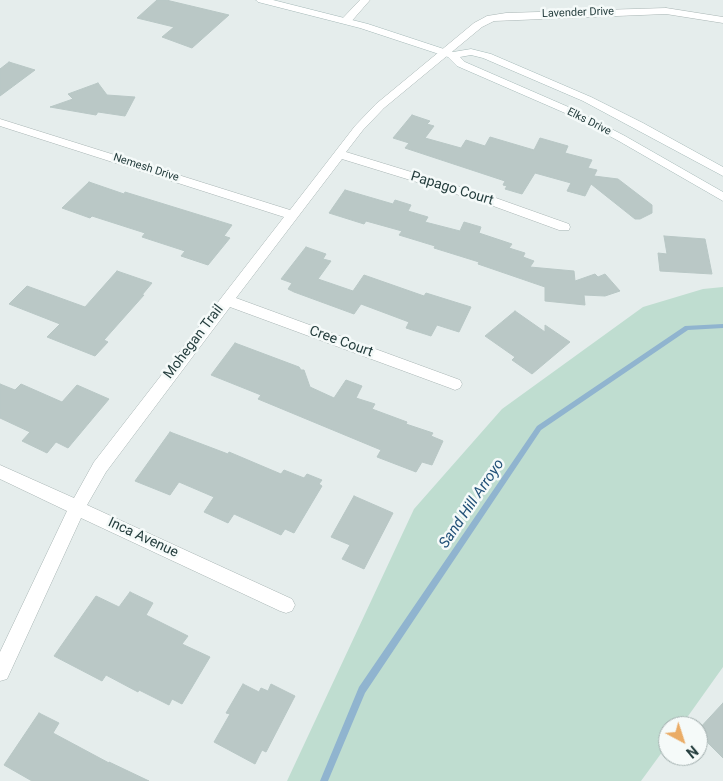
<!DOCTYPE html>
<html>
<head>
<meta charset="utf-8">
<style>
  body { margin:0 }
  #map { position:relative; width:723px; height:781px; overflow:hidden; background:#e5edec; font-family:Roboto,sans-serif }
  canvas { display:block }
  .north { position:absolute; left:658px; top:716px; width:50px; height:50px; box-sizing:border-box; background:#f5faf9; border:1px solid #a2afae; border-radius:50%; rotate:140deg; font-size:14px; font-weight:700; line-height:20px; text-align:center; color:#253e3e }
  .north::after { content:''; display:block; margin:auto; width:18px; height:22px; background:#eaac66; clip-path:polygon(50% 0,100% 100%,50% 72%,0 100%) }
</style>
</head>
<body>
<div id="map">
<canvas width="723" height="781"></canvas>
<div class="north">N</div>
</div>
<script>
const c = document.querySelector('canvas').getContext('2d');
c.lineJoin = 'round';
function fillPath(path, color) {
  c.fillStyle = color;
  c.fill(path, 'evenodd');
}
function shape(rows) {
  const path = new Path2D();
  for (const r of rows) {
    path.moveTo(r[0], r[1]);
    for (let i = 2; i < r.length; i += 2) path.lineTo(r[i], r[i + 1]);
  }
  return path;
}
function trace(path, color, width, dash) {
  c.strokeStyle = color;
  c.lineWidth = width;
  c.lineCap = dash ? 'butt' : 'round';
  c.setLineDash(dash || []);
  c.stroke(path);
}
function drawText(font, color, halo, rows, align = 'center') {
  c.font = font + ' Roboto,sans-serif';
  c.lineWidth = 5;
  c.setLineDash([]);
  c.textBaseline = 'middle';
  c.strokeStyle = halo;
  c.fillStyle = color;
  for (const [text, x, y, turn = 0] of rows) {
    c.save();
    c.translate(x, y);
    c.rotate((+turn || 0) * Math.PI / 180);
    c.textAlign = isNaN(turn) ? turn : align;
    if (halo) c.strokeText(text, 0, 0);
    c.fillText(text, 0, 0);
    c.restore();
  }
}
const green = shape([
  [723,287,723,667,681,726,668,726,668,744,641,781,287,781,414,509,502,409,643,307,703,289]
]);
const stream = shape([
  [723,324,723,328,688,330,541,430,365,693,328,781,320,781,359,687,537,426,685,326,723,324]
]);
const building = shape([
  [157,0,166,0,229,15,192,48,162,37,174,27,137,18,157,0],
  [9,62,35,70,0,96,0,69,9,62],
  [98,83,107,95,135,97,125,116,98,112,96,115,50,107,73,99,68,94,98,83],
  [412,115,430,121,427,124,434,126,425,138,461,148,466,140,485,146,490,137,534,150,540,138,568,146,565,153,592,160,588,168,597,170,594,176,618,179,652,205,652,213,640,219,635,219,591,184,585,196,567,191,571,183,535,173,522,194,505,189,507,186,503,185,505,181,405,148,409,143,393,138,412,115],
  [89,182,124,194,125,192,232,225,224,236,230,238,208,265,181,256,185,251,142,237,145,233,92,216,90,218,62,208,89,182],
  [345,190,393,204,395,200,411,205,408,211,428,217,425,222,460,231,464,222,481,227,479,233,512,244,509,248,525,253,523,257,534,261,530,267,574,271,575,281,595,274,598,277,605,274,620,291,605,296,584,295,585,305,545,301,545,287,478,264,479,262,434,248,435,246,399,235,402,231,366,221,364,224,329,213,345,190],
  [664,236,705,239,712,274,660,271,658,253,667,254,664,236],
  [306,247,326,254,323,259,331,261,318,279,353,291,364,275,424,296,426,293,471,307,459,332,437,325,431,336,406,328,409,322,361,304,354,314,294,292,288,289,292,283,281,279,306,247],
  [117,271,152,283,142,295,144,295,104,340,108,342,95,356,47,337,60,324,9,304,27,286,85,307,117,271],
  [515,311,545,332,545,325,570,342,532,374,512,360,515,357,485,336,515,311],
  [235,343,299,367,301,370,304,370,310,387,334,398,346,380,362,386,356,398,375,404,372,409,407,422,406,424,433,433,431,436,443,441,432,465,422,462,416,472,377,457,381,450,258,399,261,395,211,375,235,343],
  [0,384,15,390,21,384,62,402,77,385,109,399,68,448,56,442,47,453,22,441,30,432,0,418,0,384],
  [170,432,228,454,229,452,281,474,284,470,304,478,307,474,322,480,319,484,322,486,294,533,285,529,281,535,234,514,228,523,204,512,214,497,179,482,170,495,135,481,170,432],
  [354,496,393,513,364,569,342,559,350,545,331,537,354,496],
  [130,592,153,603,146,615,188,636,182,644,210,657,182,704,172,699,169,705,139,690,138,692,106,675,102,681,54,656,96,596,119,607,130,592],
  [243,684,259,692,261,688,268,691,271,684,295,696,266,752,262,750,255,764,214,742,230,714,226,713,243,684],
  [723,703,723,758,698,733,698,730,723,703],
  [39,713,59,723,53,733,109,763,109,762,149,781,32,781,4,765,39,713]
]);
const minor = shape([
  [360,0,370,0,350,23,342,23,342,19,360,0],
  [666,8,723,17,723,23,666,14,494,21,482,27,384,108,363,130,346,152,493,197,569,224,570,227,569,230,559,230,485,203,342,159,236,298,460,380,462,384,460,388,455,390,450,388,230,307,106,472,87,505,292,599,295,605,292,611,286,613,280,611,81,518,7,679,0,681,0,652,67,511,0,479,0,465,74,498,94,462,284,217,0,126,0,119,290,210,355,126,376,104,474,23,487,16,506,13,666,8]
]);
const secondary = shape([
  [256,0,273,0,368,24,453,52,471,49,491,54,591,97,643,123,723,167,723,176,583,101,483,58,471,55,460,57,465,62,573,109,625,136,723,192,723,201,617,140,565,113,457,66,448,57,360,28,258,2,256,0]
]);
const farStreetnames = [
  ["Lavender Drive",578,13,-2],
  ["Elks Drive",589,122,27],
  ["Nemesh Drive",146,168,18]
];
const streetNames = [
  ["Papago Court",452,189,17],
  ["Mohegan Trail",194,342,-53],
  ["Cree Court",341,342,20],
  ["Inca Avenue",143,538,25]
];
const waterNames = [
  ["Sand Hill Arroyo",472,504,-56]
];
fillPath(green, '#bfddd0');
fillPath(stream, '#90b4cf');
fillPath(building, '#bac8c6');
trace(building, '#b8c7c5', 1);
trace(minor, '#a8b5b4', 1);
trace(secondary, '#a4b8b7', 1);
fillPath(minor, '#fff');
fillPath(secondary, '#fff');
drawText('11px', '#253e3e', '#f5faf9', farStreetnames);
drawText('14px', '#253e3e', '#f5faf9', streetNames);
drawText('italic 15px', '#225178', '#f5faf9', waterNames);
</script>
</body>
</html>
